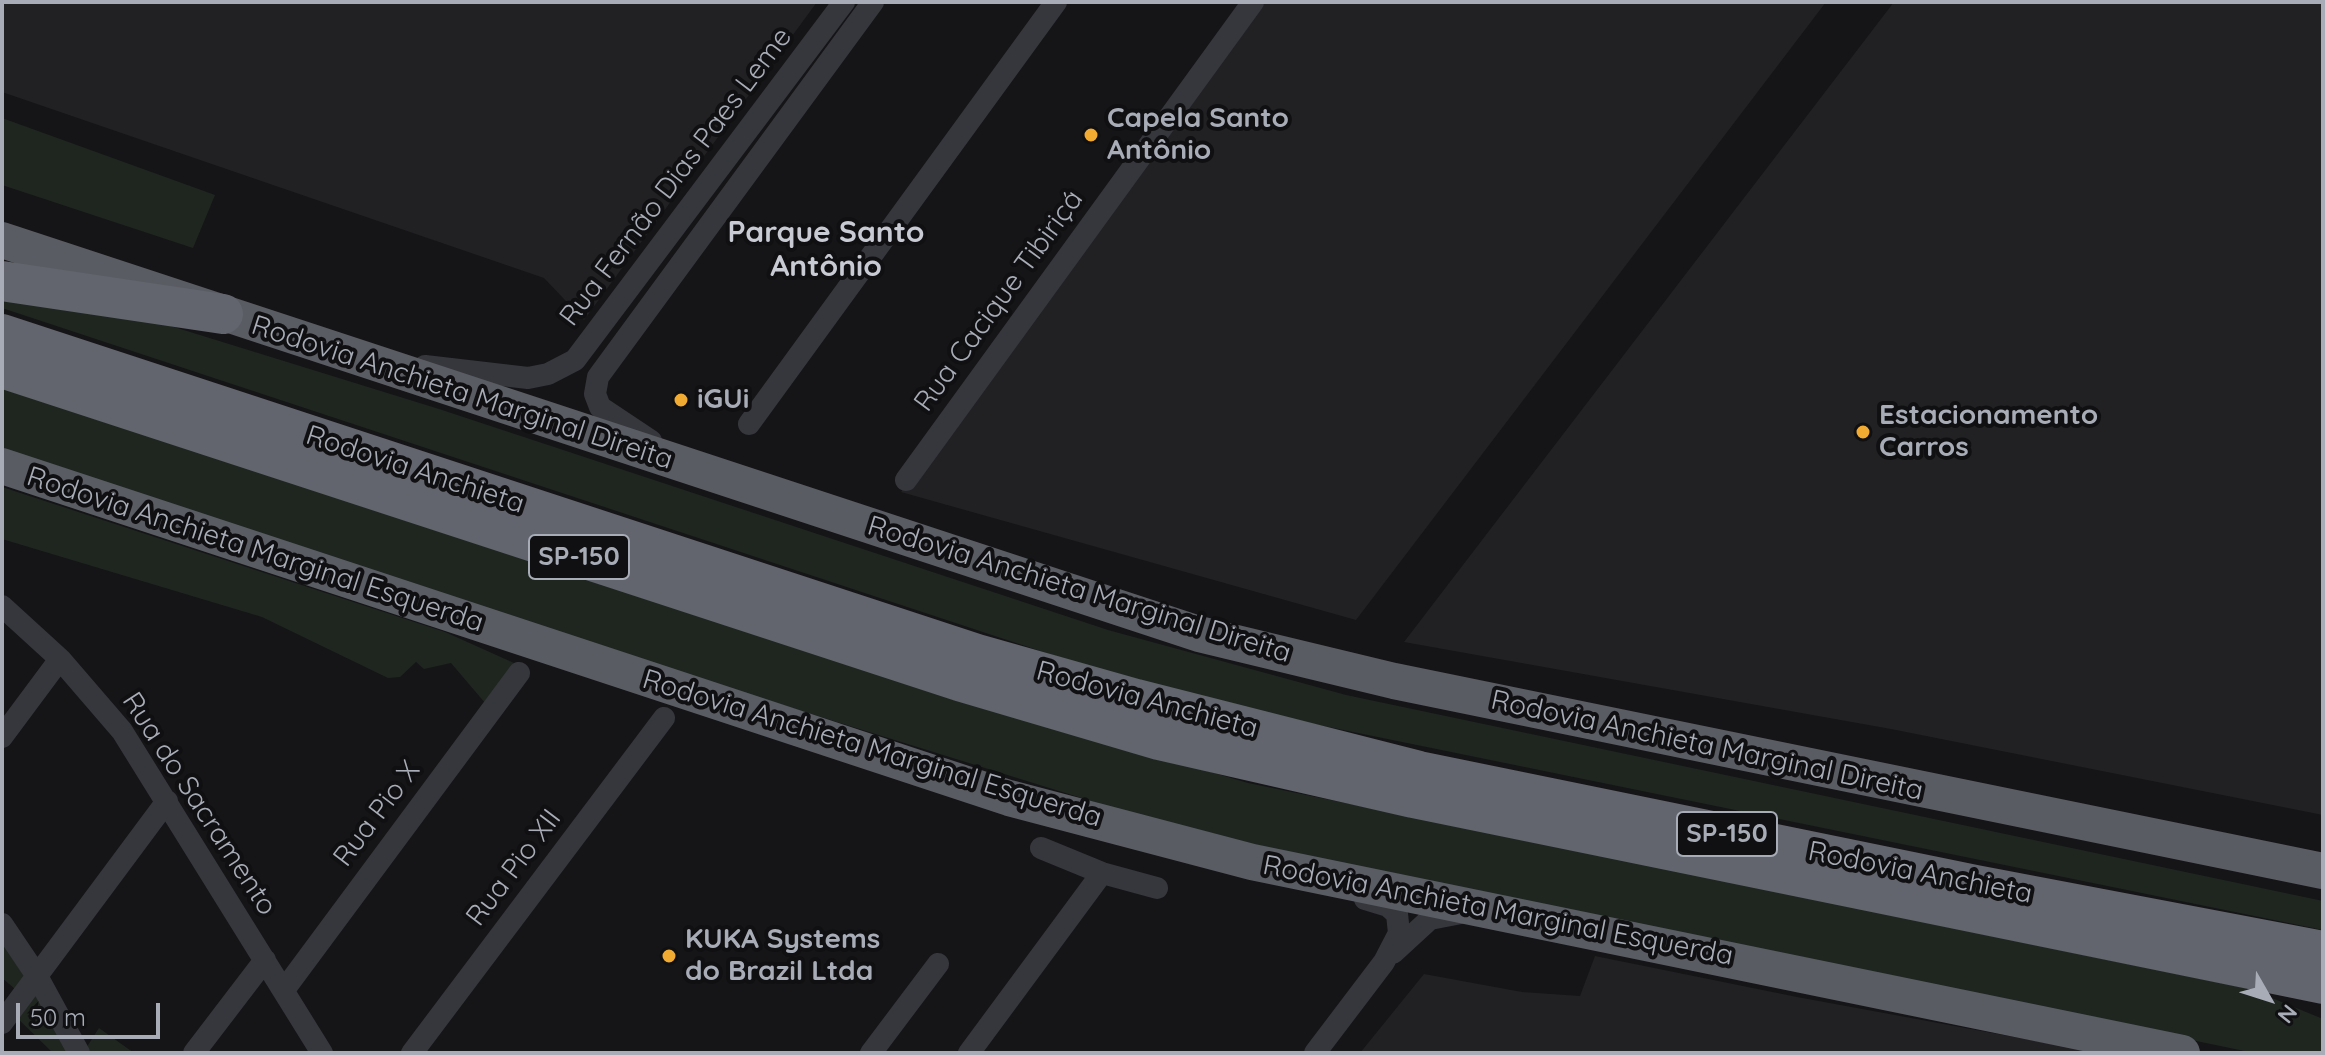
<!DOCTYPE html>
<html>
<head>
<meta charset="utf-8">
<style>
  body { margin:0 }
  #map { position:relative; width:2325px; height:1055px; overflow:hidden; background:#151517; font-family:Quicksand,sans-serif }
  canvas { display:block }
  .frame { position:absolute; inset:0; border:4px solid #a7acb7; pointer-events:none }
  .north { position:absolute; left:2229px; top:959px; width:80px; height:80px; -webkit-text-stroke:6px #101012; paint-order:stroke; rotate:129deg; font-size:22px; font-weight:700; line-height:32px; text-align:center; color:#a7acb7 }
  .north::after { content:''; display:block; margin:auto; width:28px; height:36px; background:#a7acb7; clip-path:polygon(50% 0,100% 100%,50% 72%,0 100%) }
  .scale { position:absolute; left:16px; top:1003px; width:144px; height:36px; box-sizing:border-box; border:4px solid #a7acb7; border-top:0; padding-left:10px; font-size:24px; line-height:28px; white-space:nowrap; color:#a7acb7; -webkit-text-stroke:6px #101012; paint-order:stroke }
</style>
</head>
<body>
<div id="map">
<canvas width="2325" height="1055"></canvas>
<div class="frame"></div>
<div class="north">N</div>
<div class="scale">50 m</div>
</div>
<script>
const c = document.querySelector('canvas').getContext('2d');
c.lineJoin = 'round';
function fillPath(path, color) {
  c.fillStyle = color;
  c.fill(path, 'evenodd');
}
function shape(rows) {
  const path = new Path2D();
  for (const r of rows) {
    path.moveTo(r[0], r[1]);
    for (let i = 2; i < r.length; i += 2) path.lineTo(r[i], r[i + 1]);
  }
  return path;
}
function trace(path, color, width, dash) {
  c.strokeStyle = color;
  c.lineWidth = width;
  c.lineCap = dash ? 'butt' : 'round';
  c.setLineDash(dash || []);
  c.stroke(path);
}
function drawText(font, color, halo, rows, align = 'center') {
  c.font = font + ' Quicksand,sans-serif';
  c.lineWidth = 8;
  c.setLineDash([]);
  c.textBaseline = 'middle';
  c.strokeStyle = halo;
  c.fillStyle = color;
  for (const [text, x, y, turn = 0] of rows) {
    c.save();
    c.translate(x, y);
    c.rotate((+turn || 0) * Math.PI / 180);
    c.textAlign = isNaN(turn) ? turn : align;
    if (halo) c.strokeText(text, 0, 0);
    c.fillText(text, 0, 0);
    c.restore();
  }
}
const built = shape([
  [2,2,817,2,584,320,544,278,2,92],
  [1264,2,1826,2,1356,620,901,492],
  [1894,2,2323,2,2323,815,1891,729,1404,642],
  [1595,956,1797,997,2101,1053,1360,1053,1424,974,1522,992,1580,996]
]);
const green = shape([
  [2,118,215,195,193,248,2,185],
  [2,291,77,297,439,409,1108,630,1346,695,2323,901,2323,930,1270,715,1101,671,2,308],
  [2,386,897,679,1248,783,2250,989,2323,1019,2323,1053,2254,1053,1191,832,734,690,2,448],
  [2,487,445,632,514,663,486,704,451,663,424,669,416,662,400,677,388,678,262,617,2,539],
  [2,927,36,976,21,994,2,978],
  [37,977,78,1053,53,1053,11,1012],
  [99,1028,134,1053,83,1053]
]);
const minor = shape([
  [425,366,528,378,548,374,575,360,844,2],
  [749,424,1056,2],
  [651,441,600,407,595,394,598,377,873,2],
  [906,480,1253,2],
  [2,606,60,659,122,731,322,1053],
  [2,737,60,659],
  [1041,848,1102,873,1157,888],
  [2,924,37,976,79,1053],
  [1393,953,1430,919,1461,913],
  [284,990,519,673],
  [2,1023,167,801],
  [194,1053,265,960],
  [412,1053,664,718],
  [871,1053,938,964],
  [969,1053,1102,873],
  [1315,1053,1384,962,1399,933,1397,914,1388,906,1365,899]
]);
const trunk = shape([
  [2,240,1199,634,1394,681,2323,871],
  [2,466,1009,798,1252,862,2182,1053]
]);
const motorway = shape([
  [2,281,223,314],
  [2,334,977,654,1136,699,1419,771,1976,885,2323,951],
  [2,368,959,681,1159,740,1413,798,2323,984]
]);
const markers = [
  [1091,135,8,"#f1aa32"],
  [681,400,8,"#f1aa32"],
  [1863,432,8,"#f1aa32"],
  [669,956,8,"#f1aa32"]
];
const shields = [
  [579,557,100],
  [1727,834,100]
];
const shieldNames = [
  ["SP-150",579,557],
  ["SP-150",1727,834]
];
const poiNames = [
  ["Capela Santo",1107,119],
  ["Antônio",1107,151],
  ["iGUi",697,400],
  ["Estacionamento",1879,416],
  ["Carros",1879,448],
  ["KUKA Systems",685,940],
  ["do Brazil Ltda",685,972]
];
const streetNames = [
  ["Rua Fernão Dias Paes Leme",676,177,-53],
  ["Rua Cacique Tibiriçá",999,301,-54],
  ["Rodovia Anchieta Marginal Direita",462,393,18],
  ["Rodovia Anchieta",415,470,18],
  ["Rodovia Anchieta Marginal Esquerda",255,550,18],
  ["Rodovia Anchieta Marginal Direita",1079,590,17],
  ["Rodovia Anchieta",1147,700,15],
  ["Rodovia Anchieta Marginal Direita",1707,746,12],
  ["Rodovia Anchieta Marginal Esquerda",872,749,17],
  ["Rua do Sacramento",199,804,57],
  ["Rua Pio X",377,814,-53],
  ["Rua Pio XII",514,868,-53],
  ["Rodovia Anchieta",1920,873,11],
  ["Rodovia Anchieta Marginal Esquerda",1498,911,11]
];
const neighbourhoodNames = [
  ["Parque Santo",826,233],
  ["Antônio",826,267]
];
fillPath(built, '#212124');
fillPath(green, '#1f2620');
trace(minor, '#36373c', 22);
trace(trunk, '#5a5c64', 36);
trace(motorway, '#62656d', 40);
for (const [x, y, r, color] of markers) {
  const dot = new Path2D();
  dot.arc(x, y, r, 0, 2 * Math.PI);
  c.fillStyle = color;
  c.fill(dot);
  trace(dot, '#101012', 3);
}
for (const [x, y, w] of shields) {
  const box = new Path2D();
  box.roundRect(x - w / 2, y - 22, w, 44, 6);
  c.fillStyle = '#101012';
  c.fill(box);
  trace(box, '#a7acb7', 2);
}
drawText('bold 26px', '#a7acb7', null, shieldNames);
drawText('bold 28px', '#a7acb7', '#101012', poiNames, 'left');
drawText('28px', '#a7acb7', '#101012', streetNames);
drawText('bold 30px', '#c8cbd3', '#101012', neighbourhoodNames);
</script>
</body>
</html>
